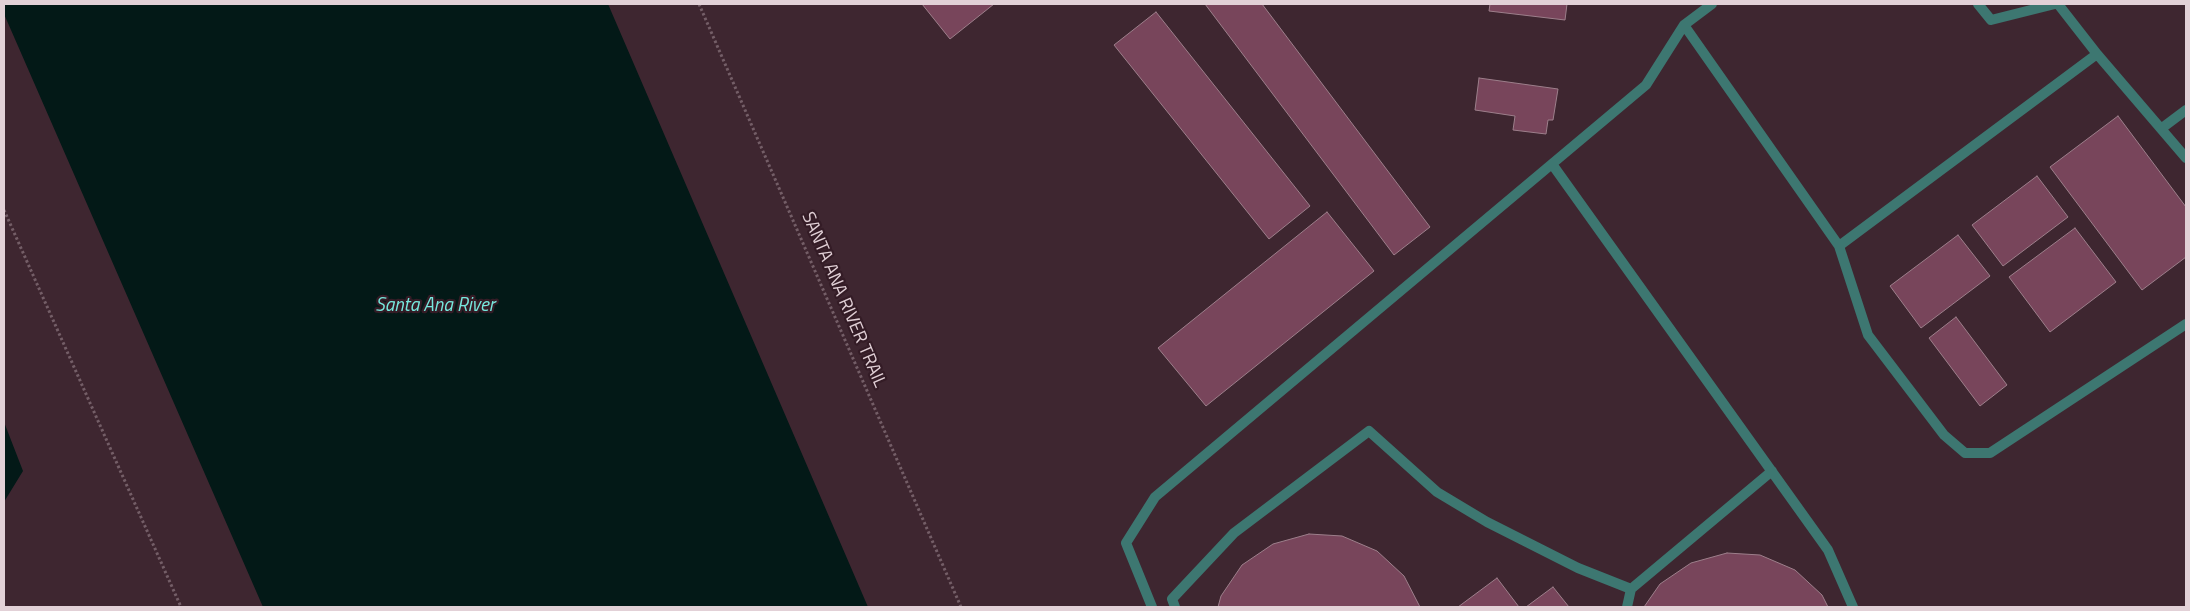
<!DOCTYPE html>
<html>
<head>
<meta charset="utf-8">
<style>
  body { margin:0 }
  #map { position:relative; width:2190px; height:611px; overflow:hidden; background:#3e2630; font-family:"Titillium Web",sans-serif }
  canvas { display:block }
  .frame { position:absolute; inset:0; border:5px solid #e2d1d7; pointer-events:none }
</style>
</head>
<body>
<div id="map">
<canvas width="2190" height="611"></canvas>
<div class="frame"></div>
</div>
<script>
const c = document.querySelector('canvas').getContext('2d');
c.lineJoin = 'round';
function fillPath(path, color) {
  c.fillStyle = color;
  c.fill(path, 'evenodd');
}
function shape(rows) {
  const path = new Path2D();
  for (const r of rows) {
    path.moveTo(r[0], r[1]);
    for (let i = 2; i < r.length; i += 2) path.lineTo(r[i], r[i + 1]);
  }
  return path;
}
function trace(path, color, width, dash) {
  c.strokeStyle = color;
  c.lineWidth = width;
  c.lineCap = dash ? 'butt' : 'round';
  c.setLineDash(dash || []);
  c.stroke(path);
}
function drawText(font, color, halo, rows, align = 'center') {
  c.font = font + ' "Titillium Web",sans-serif';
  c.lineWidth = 4.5;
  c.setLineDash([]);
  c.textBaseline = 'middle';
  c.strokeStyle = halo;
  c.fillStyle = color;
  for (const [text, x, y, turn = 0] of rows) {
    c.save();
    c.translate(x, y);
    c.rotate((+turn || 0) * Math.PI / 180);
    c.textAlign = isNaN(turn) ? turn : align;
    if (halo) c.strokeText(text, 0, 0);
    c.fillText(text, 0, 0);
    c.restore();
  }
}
const water = shape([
  [4,4,608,4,868,607,263,607,4,14],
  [4,422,23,471,4,502]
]);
const building = shape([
  [922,4,994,4,950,39,922,4],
  [1205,4,1262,4,1430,227,1394,255,1205,4],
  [1490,4,1567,4,1565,20,1489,11,1490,4],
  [1156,12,1310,206,1269,239,1114,45,1156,12],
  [1479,78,1558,89,1553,120,1548,120,1546,134,1513,130,1515,116,1475,110,1479,78],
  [2118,116,2186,207,2186,257,2142,290,2050,167,2118,116],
  [2037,176,2068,217,2003,266,1972,225,2037,176],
  [1327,212,1374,271,1206,406,1158,348,1327,212],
  [2075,228,2116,282,2050,332,2009,277,2075,228],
  [1958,235,1990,276,1921,328,1890,286,1958,235],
  [1956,317,2007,385,1980,406,1929,338,1956,317],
  [1309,534,1342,536,1377,551,1404,576,1420,607,1218,607,1221,596,1242,565,1273,544,1309,534],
  [1727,553,1760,555,1795,570,1822,595,1828,607,1644,607,1660,584,1691,563,1727,553],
  [1497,578,1519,607,1458,607,1497,578],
  [1553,587,1569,607,1526,607,1553,587]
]);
const path = shape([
  [699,4,961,607],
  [4,210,181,607]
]);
const lane = shape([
  [1712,4,1684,25,1839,246],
  [1978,4,1991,20,2055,4],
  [2058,4,2097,54],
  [2162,128,2186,110],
  [2186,158,2097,54,1839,246,1868,335,1944,435,1965,453,1990,453,2186,324],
  [1552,164,1828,550,1853,607],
  [1152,607,1126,543,1155,497,1646,85,1684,25],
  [1175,607,1172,599,1234,533,1369,431,1437,492,1487,522,1578,568,1631,589,1772,471],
  [1627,607,1631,589]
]);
const streetNames = [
  ["SANTA ANA RIVER TRAIL",843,300,67]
];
const waterNames = [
  ["Santa Ana River",435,306]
];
fillPath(water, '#031917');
fillPath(building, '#78455b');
trace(building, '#9d7f8b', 1);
trace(path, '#745e67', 3, [2.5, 2.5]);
trace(lane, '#3d7771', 10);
drawText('18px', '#e2d1d7', '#341c26', streetNames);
drawText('italic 19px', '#77e9de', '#341c26', waterNames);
</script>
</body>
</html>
